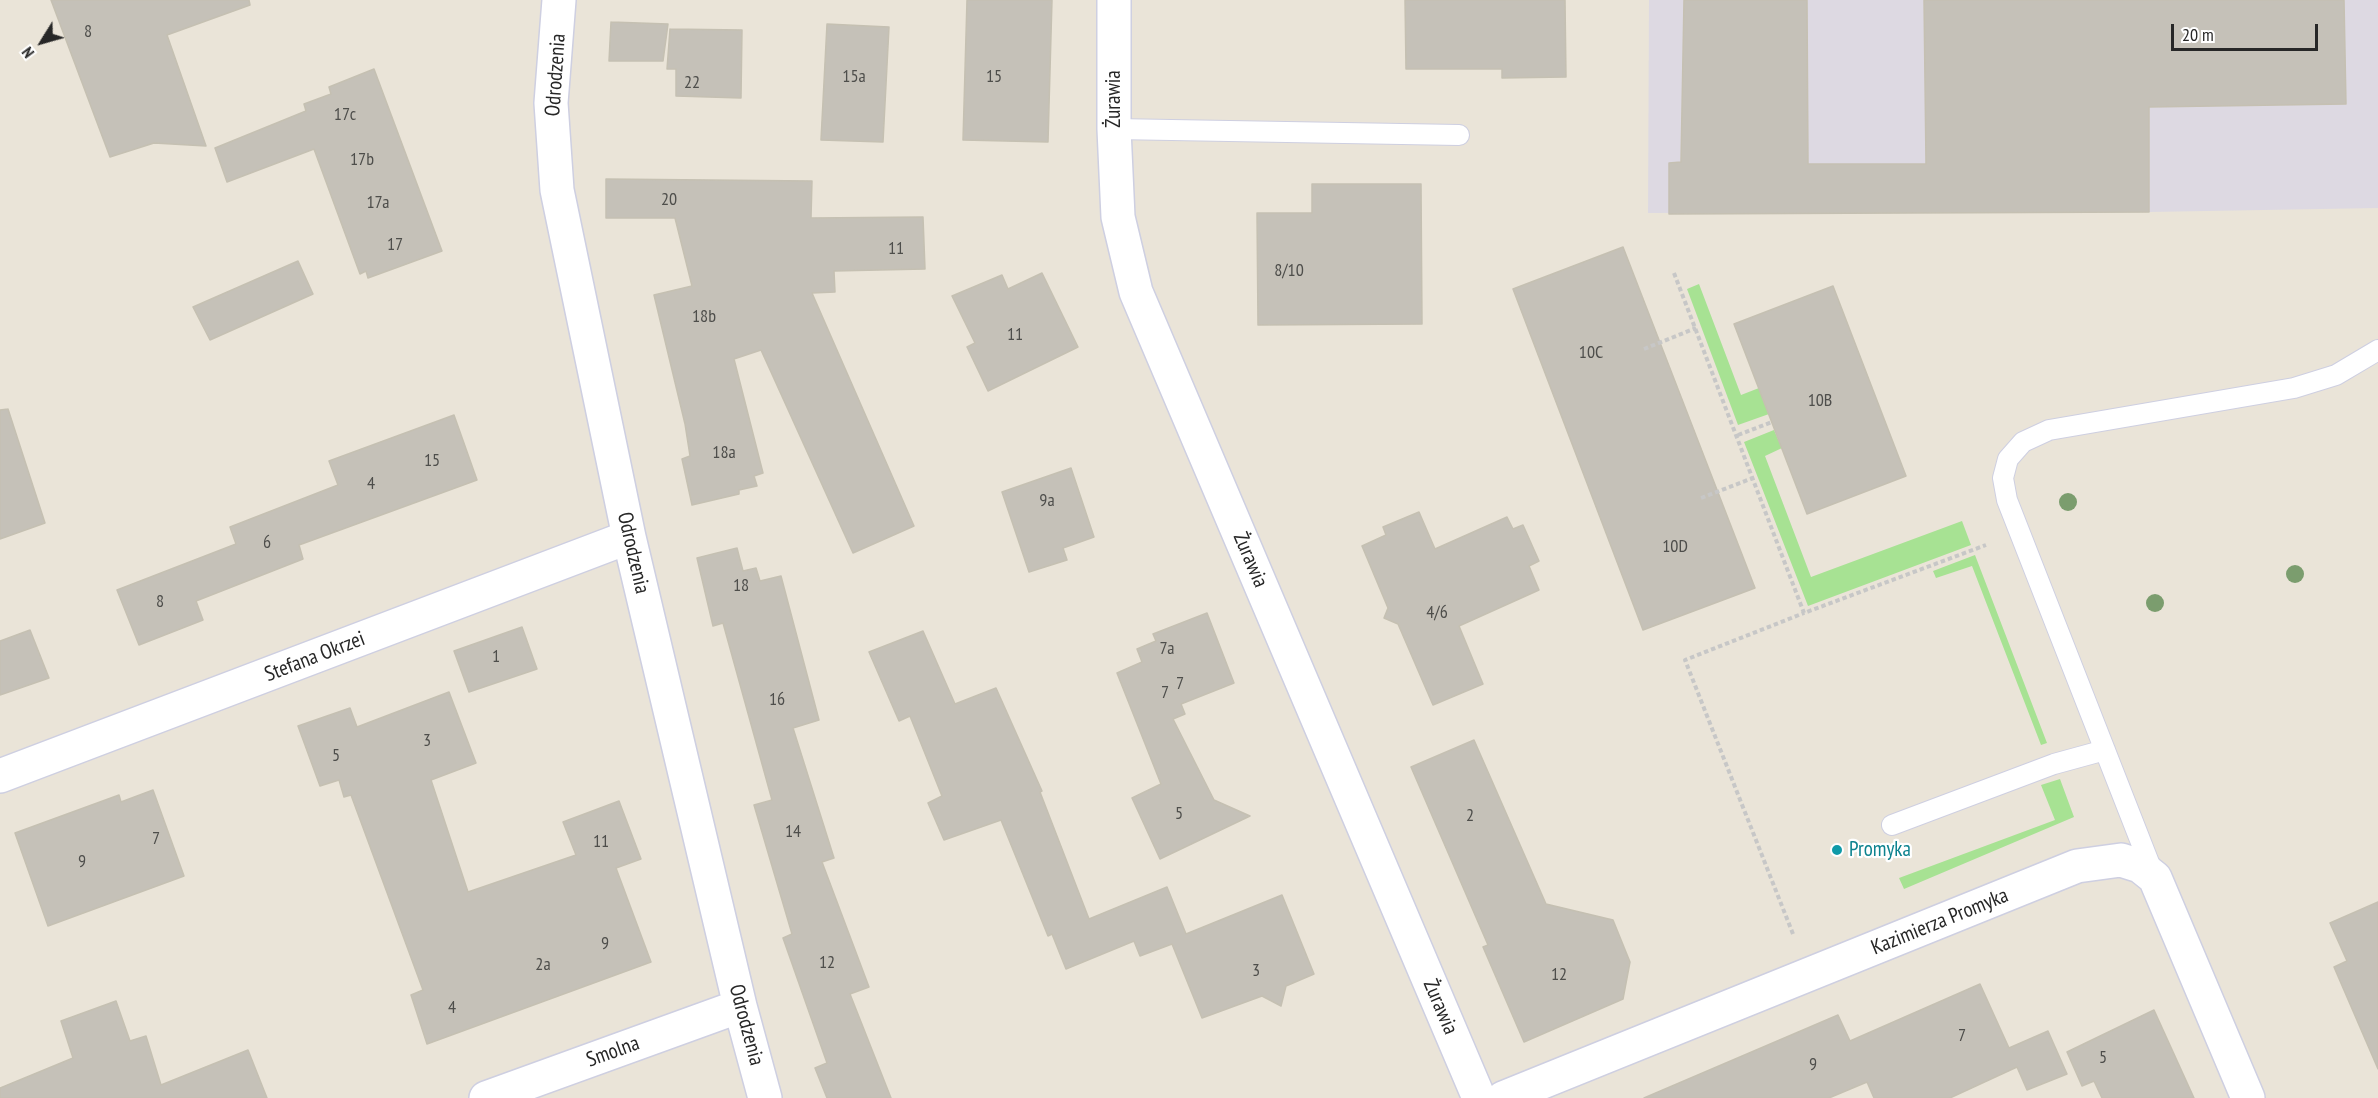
<!DOCTYPE html>
<html>
<head>
<meta charset="utf-8">
<style>
  body { margin:0 }
  #map { position:relative; width:2378px; height:1098px; overflow:hidden; background:#eae4d8; font-family:"PT Sans Narrow",sans-serif }
  canvas { display:block }
  .north { position:absolute; left:12px; top:12px; width:60px; height:60px; -webkit-text-stroke:4px #fff; paint-order:stroke; rotate:233deg; font-size:16px; font-weight:700; line-height:24px; text-align:center; color:#272727 }
  .north::after { content:''; display:block; margin:auto; width:21px; height:27px; background:#272727; clip-path:polygon(50% 0,100% 100%,50% 72%,0 100%) }
  .scale { position:absolute; left:2171px; top:24px; width:147px; height:27px; box-sizing:border-box; border:3px solid #272727; border-top:0; padding-left:8px; font-size:18px; line-height:21px; white-space:nowrap; color:#272727; -webkit-text-stroke:4px #fff; paint-order:stroke }
</style>
</head>
<body>
<div id="map">
<canvas width="2378" height="1098"></canvas>
<div class="north">N</div>
<div class="scale">20 m</div>
</div>
<script>
const c = document.querySelector('canvas').getContext('2d');
c.lineJoin = 'round';
function fillPath(path, color) {
  c.fillStyle = color;
  c.fill(path, 'evenodd');
}
function shape(rows) {
  const path = new Path2D();
  for (const r of rows) {
    path.moveTo(r[0], r[1]);
    for (let i = 2; i < r.length; i += 2) path.lineTo(r[i], r[i + 1]);
  }
  return path;
}
function trace(path, color, width, dash) {
  c.strokeStyle = color;
  c.lineWidth = width;
  c.lineCap = dash ? 'butt' : 'round';
  c.setLineDash(dash || []);
  c.stroke(path);
}
function drawText(font, color, halo, rows, align = 'center') {
  c.font = font + ' "PT Sans Narrow",sans-serif';
  c.lineWidth = 4.5;
  c.setLineDash([]);
  c.textBaseline = 'middle';
  c.strokeStyle = halo;
  c.fillStyle = color;
  for (const [text, x, y, turn = 0] of rows) {
    c.save();
    c.translate(x, y);
    c.rotate((+turn || 0) * Math.PI / 180);
    c.textAlign = isNaN(turn) ? turn : align;
    if (halo) c.strokeText(text, 0, 0);
    c.fillText(text, 0, 0);
    c.restore();
  }
}
const industrial = shape([
  [1649,0,2378,0,2378,208,2149,212,1648,213]
]);
const green = shape([
  [1699,284,1741,395,1759,388,1769,414,1738,425,1687,289],
  [1774,430,1782,448,1765,456,1811,577,1962,521,1971,545,1808,606,1744,442],
  [1975,555,2047,743,2041,745,1972,566,1936,578,1933,571],
  [2060,779,2074,817,1904,889,1899,878,2055,820,2041,785]
]);
const building = shape([
  [51,0,249,0,250,5,167,35,206,146,154,143,110,157,51,0],
  [967,0,1052,0,1048,142,963,140,967,0],
  [1405,0,1565,0,1566,77,1502,78,1502,69,1406,69,1405,0],
  [1684,0,1807,0,1808,164,1926,164,1924,0,2344,0,2346,104,2149,107,2149,212,1669,214,1669,163,1681,162,1684,0],
  [611,22,668,24,663,61,609,61,611,22],
  [827,24,889,27,883,142,821,140,827,24],
  [670,29,742,30,741,98,676,96,676,69,667,69,670,29],
  [374,69,442,251,368,278,366,271,360,274,314,149,227,182,215,148,306,111,304,104,331,94,329,87,374,69],
  [606,179,812,181,811,218,923,217,925,269,834,271,835,292,812,293,914,526,853,553,761,350,734,359,763,473,754,476,757,486,739,490,739,494,692,505,682,459,690,456,685,424,654,295,692,286,675,218,606,218,606,179],
  [1312,184,1421,184,1422,324,1258,325,1257,213,1312,213,1312,184],
  [1623,247,1755,588,1643,630,1513,289,1623,247],
  [298,261,313,294,210,340,193,307,298,261],
  [1042,273,1078,347,988,391,967,347,975,343,952,296,1002,275,1008,289,1042,273],
  [1833,286,1906,476,1807,514,1734,324,1833,286],
  [8,409,45,523,0,539,0,410,8,409],
  [454,415,477,480,299,545,303,559,196,601,203,620,139,645,117,590,236,544,230,527,338,485,329,461,454,415],
  [1071,468,1094,537,1063,548,1067,560,1029,572,1002,492,1071,468],
  [1419,512,1435,549,1507,517,1513,529,1523,525,1539,561,1529,566,1539,590,1459,626,1483,684,1433,705,1398,624,1384,618,1388,608,1362,546,1386,535,1383,527,1419,512],
  [737,548,743,571,756,568,760,581,781,576,819,720,793,728,834,858,822,862,869,987,850,994,891,1098,827,1098,815,1068,827,1063,783,938,792,934,754,805,772,800,723,623,713,626,697,558,737,548],
  [1207,613,1234,683,1181,704,1185,714,1173,719,1214,800,1250,816,1160,859,1132,798,1161,784,1117,673,1142,662,1137,649,1156,641,1153,634,1207,613],
  [522,627,537,669,469,692,454,651,522,627],
  [30,630,49,678,0,695,0,641,30,630],
  [923,631,955,704,996,688,1042,791,1040,792,1089,919,1167,887,1186,934,1282,895,1314,974,1286,986,1281,1006,1262,996,1202,1018,1172,944,1140,956,1134,941,1066,969,1052,934,1048,936,1001,820,944,840,928,803,942,796,910,716,899,721,869,652,923,631],
  [449,692,476,763,431,780,468,892,576,855,563,822,619,801,641,859,616,868,651,962,427,1044,411,995,423,990,351,795,344,797,339,780,320,786,298,726,350,708,357,727,449,692],
  [1474,740,1546,904,1613,920,1630,962,1623,999,1524,1042,1483,947,1488,945,1411,767,1474,740],
  [153,790,184,876,48,926,15,833,119,795,121,802,153,790],
  [2378,902,2378,1069,2334,967,2347,961,2330,923,2378,902],
  [1980,984,2009,1048,2048,1031,2067,1074,2027,1090,2017,1067,1950,1098,1874,1098,1867,1082,1829,1098,1644,1098,1838,1015,1850,1041,1980,984],
  [116,1001,130,1041,146,1036,161,1085,248,1050,267,1098,0,1098,0,1088,73,1058,61,1021,116,1001],
  [2154,1010,2194,1098,2102,1098,2094,1081,2082,1086,2067,1052,2154,1010]
]);
const path = shape([
  [1674,273,1804,613,1986,545],
  [1644,349,1696,328],
  [1738,435,1772,422],
  [1701,498,1753,478],
  [1793,934,1685,660,1804,613]
]);
const service = shape([
  [1114,129,1459,135],
  [1892,825,2054,764,2105,750],
  [2153,873,2007,500,2003,478,2008,459,2023,442,2049,430,2294,388,2336,375,2378,350]
]);
const minor = shape([
  [559,0,551,103,557,190,629,537,740,1006,765,1098],
  [1114,0,1114,129,1118,217,1136,292,1479,1098],
  [0,776,629,537],
  [486,1098,740,1006],
  [1503,1098,2077,866,2121,860,2140,866,2155,878,2248,1098]
]);
const trees = [
  [2068,502],
  [2295,574],
  [2155,603]
];
const markers = [
  [1837,850,6,"#0f9aa8"]
];
const numberNames = [
  ["8",88,32],
  ["15a",854,77],
  ["15",994,77],
  ["22",692,83],
  ["17c",345,115],
  ["17b",362,160],
  ["20",669,200],
  ["17a",378,203],
  ["17",395,245],
  ["11",896,249],
  ["8/10",1289,271],
  ["18b",704,317],
  ["11",1015,335],
  ["10C",1591,353],
  ["10B",1820,401],
  ["18a",724,453],
  ["15",432,461],
  ["4",371,484],
  ["9a",1047,501],
  ["6",267,543],
  ["10D",1675,547],
  ["18",741,586],
  ["8",160,602],
  ["4/6",1437,613],
  ["7a",1167,649],
  ["1",496,657],
  ["7",1180,684],
  ["7",1165,693],
  ["16",777,700],
  ["3",427,741],
  ["5",336,756],
  ["5",1179,814],
  ["2",1470,816],
  ["14",793,832],
  ["7",156,839],
  ["11",601,842],
  ["9",82,862],
  ["9",605,944],
  ["12",827,963],
  ["2a",543,965],
  ["3",1256,971],
  ["12",1559,975],
  ["4",452,1008],
  ["7",1962,1036],
  ["5",2103,1058],
  ["9",1813,1065]
];
const streetNames = [
  ["Odrodzenia",556,75,-86],
  ["Żurawia",1114,99,-90],
  ["Odrodzenia",633,553,77],
  ["Żurawia",1250,560,67],
  ["Stefana Okrzei",315,657,-21],
  ["Kazimierza Promyka",1940,922,-22],
  ["Żurawia",1440,1007,67],
  ["Odrodzenia",746,1025,75],
  ["Smolna",613,1052,-20]
];
const cultureNames = [
  ["Promyka",1849,850]
];
fillPath(industrial, '#ddd9e2');
fillPath(green, '#a7e293');
fillPath(building, '#c5c1b8');
trace(building, '#c5c0b2', 1.5);
trace(service, '#cecfe1', 22);
trace(minor, '#cecfe1', 36);
trace(path, '#c7c7c7', 4, [4.5, 3]);
trace(service, '#fff', 20);
trace(minor, '#fff', 33);
c.fillStyle = '#7b9d6e';
for (const [x, y] of trees) {
  c.beginPath();
  c.arc(x, y, 9, 0, 2 * Math.PI);
  c.fill();
}
for (const [x, y, r, color] of markers) {
  const dot = new Path2D();
  dot.arc(x, y, r, 0, 2 * Math.PI);
  c.fillStyle = color;
  c.fill(dot);
  trace(dot, '#fff', 2);
}
drawText('18px', '#4e4e4b', null, numberNames);
drawText('21px', '#272727', '#fff', streetNames);
drawText('21px', '#0d838f', '#fff', cultureNames, 'left');
</script>
</body>
</html>
